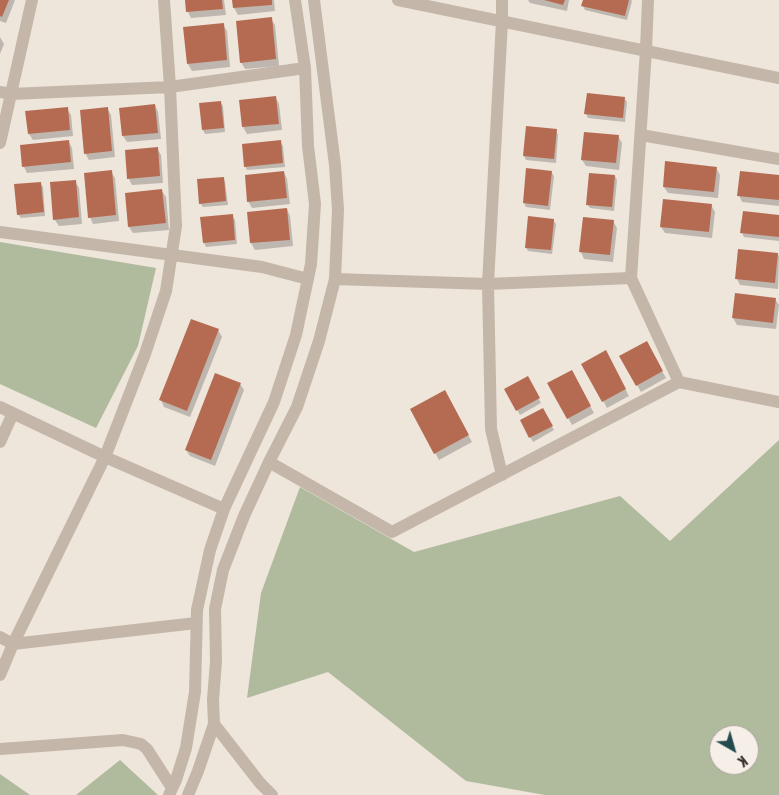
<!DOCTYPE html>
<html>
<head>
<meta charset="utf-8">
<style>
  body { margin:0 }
  #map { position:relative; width:779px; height:795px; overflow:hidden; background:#eee5db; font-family:"Asap Condensed",sans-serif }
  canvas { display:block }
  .north { position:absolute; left:709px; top:725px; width:50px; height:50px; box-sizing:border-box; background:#f6efe7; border:1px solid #a8a19b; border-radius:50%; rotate:142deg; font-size:14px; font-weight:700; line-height:20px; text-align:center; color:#322b28 }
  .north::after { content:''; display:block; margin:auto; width:18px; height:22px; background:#234b4e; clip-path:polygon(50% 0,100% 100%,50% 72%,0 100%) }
</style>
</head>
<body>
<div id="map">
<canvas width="779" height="795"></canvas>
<div class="north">K</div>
</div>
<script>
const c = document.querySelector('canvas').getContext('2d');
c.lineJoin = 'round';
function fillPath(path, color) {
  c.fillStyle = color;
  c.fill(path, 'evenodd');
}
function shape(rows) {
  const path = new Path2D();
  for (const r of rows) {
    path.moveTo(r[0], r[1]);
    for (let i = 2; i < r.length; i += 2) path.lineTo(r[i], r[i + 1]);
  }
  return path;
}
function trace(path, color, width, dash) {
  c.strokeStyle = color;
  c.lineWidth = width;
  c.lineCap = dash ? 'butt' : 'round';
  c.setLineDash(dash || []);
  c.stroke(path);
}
const green = shape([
  [0,242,156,268,138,346,96,428,0,384],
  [779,440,779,795,545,795,466,781,328,672,247,698,261,593,300,487,414,552,620,496,670,541],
  [719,735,749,735,749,765,719,765],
  [120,760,158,795,76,795],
  [0,774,30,795,0,795]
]);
const shadow = shape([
  [0,0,15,0,6,23,0,21],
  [186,0,224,0,226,15,191,18,188,12],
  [234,0,274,0,275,11,238,15,234,8],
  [528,0,569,0,567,11,530,3],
  [584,0,631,0,632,1,627,20,585,10,583,6],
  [271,19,275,25,279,66,245,69,241,62],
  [223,25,227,31,230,67,192,71,188,64,185,28],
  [0,37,4,44,0,54],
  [276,98,279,104,282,130,247,134,243,127],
  [624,98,627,102,625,122,588,118,586,114],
  [220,102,223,106,225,132,205,134,203,130],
  [155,105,158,112,161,139,127,142,123,136],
  [107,108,111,115,115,157,89,160,85,153],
  [67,109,71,115,73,136,33,140,29,134],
  [556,131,558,135,556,163,526,160,524,156],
  [618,136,622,143,619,170,586,166,582,160],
  [280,141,283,146,285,167,247,170,245,166],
  [69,142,72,148,74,169,27,173,24,167],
  [157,148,161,155,163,183,132,185,129,179],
  [716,168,720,175,718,198,668,193,664,187],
  [111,172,115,178,119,221,93,224,90,217],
  [284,172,287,179,290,204,252,208,248,201],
  [551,172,554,176,550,210,526,207,524,203],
  [615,176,617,180,614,211,590,208,587,204],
  [779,176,779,206,742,202,739,195],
  [223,178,225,182,228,205,203,207,200,203],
  [75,181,79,188,82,224,59,226,55,220],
  [40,183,43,187,45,216,21,218,18,214],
  [162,191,166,197,169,230,133,233,129,227],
  [711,205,715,212,712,238,665,233,661,227],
  [287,209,290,216,293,246,255,250,251,243,249,213],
  [232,216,235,220,237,244,206,247,204,243],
  [779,216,779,241,744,237,742,233],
  [553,220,556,224,552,254,528,251,526,247],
  [613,221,617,228,613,262,584,259,581,252],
  [778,254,779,257,778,289,740,285,737,279],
  [775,299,779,305,776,329,737,325,733,318],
  [218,330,222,337,190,417,164,407,161,400],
  [646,343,666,378,641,392,621,356],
  [605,352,629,396,607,408,583,364],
  [571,372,594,413,572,425,549,384],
  [527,378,541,403,520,415,506,390],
  [240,384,244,390,215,466,190,456,186,450],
  [444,392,472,442,439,460,412,410],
  [542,410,554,430,533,442,521,421]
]);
const building = shape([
  [0,0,9,0,2,17,0,16],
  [185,0,222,0,223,9,186,12],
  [232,0,272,0,272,5,233,8],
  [544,0,565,0,563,5],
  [583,0,629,0,625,16,581,6],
  [272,17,276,59,240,63,236,21],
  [224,23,227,60,187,64,183,27],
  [587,93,625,97,623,118,584,114],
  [276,96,279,124,242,127,239,100],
  [221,101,224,128,202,130,199,103],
  [155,104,158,133,122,136,119,108],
  [68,107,70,130,28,134,25,111],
  [108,107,112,151,84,154,80,110],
  [526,126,557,129,554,159,523,156],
  [584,132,619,135,616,163,581,160],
  [69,140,71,162,22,167,20,145],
  [281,140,283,163,244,167,242,144],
  [158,147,160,176,127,179,125,150],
  [665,161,717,167,714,192,663,187],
  [526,168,552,171,548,206,523,203],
  [112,170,116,215,88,218,84,173],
  [284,171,287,198,247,202,245,175],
  [740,171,779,175,779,200,737,196],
  [589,173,615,175,612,207,586,205],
  [224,177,226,201,199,204,197,179],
  [76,180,79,217,53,220,50,182],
  [41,182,44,212,17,215,14,184],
  [162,189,166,223,128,227,125,193],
  [663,199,712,204,709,232,660,227],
  [287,208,290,240,250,243,247,212],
  [743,211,779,215,779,237,740,233],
  [233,214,235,240,203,243,200,217],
  [528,216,554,219,551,250,525,248],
  [583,217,614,220,610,255,579,252],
  [738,249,778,253,775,283,735,279],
  [735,293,776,298,773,323,732,318],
  [191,319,219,329,187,411,159,400],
  [647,341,663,371,636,386,619,356],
  [606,350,626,389,602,402,581,364],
  [572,370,591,406,567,419,547,383],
  [215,373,241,383,211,460,185,450],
  [528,376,540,398,516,411,504,389],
  [445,390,469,435,434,454,410,409],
  [543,408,553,426,529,438,520,420]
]);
const minor = shape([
  [398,0,779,78],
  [648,0,646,50,631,278,679,382],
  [0,92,11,94,170,87,305,68],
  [641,135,779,159],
  [0,143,32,0],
  [0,232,262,267,308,279],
  [335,279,488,284,631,278],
  [0,407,105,457,224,509],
  [0,442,13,413],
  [269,462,392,532,679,382,779,402],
  [502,475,491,429,488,284,502,21,502,0],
  [0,637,13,644,196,623],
  [0,675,13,644,105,457,145,354,166,291,176,226,170,87,164,0],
  [214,724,260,783,272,795],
  [0,749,123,740,141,744,147,749,172,788],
  [169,795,176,780,186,748,195,692,197,610,210,550,224,509,274,402,296,335,311,264,315,204,308,146,305,68,295,0],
  [188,795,198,771,214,724,213,700,216,661,215,609,223,570,244,516,269,462,297,407,319,341,335,279,338,210,335,165,314,0]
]);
fillPath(green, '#b0bb9d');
fillPath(shadow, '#0003');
fillPath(building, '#b56b52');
trace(minor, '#c4b6a9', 12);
</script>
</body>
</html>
